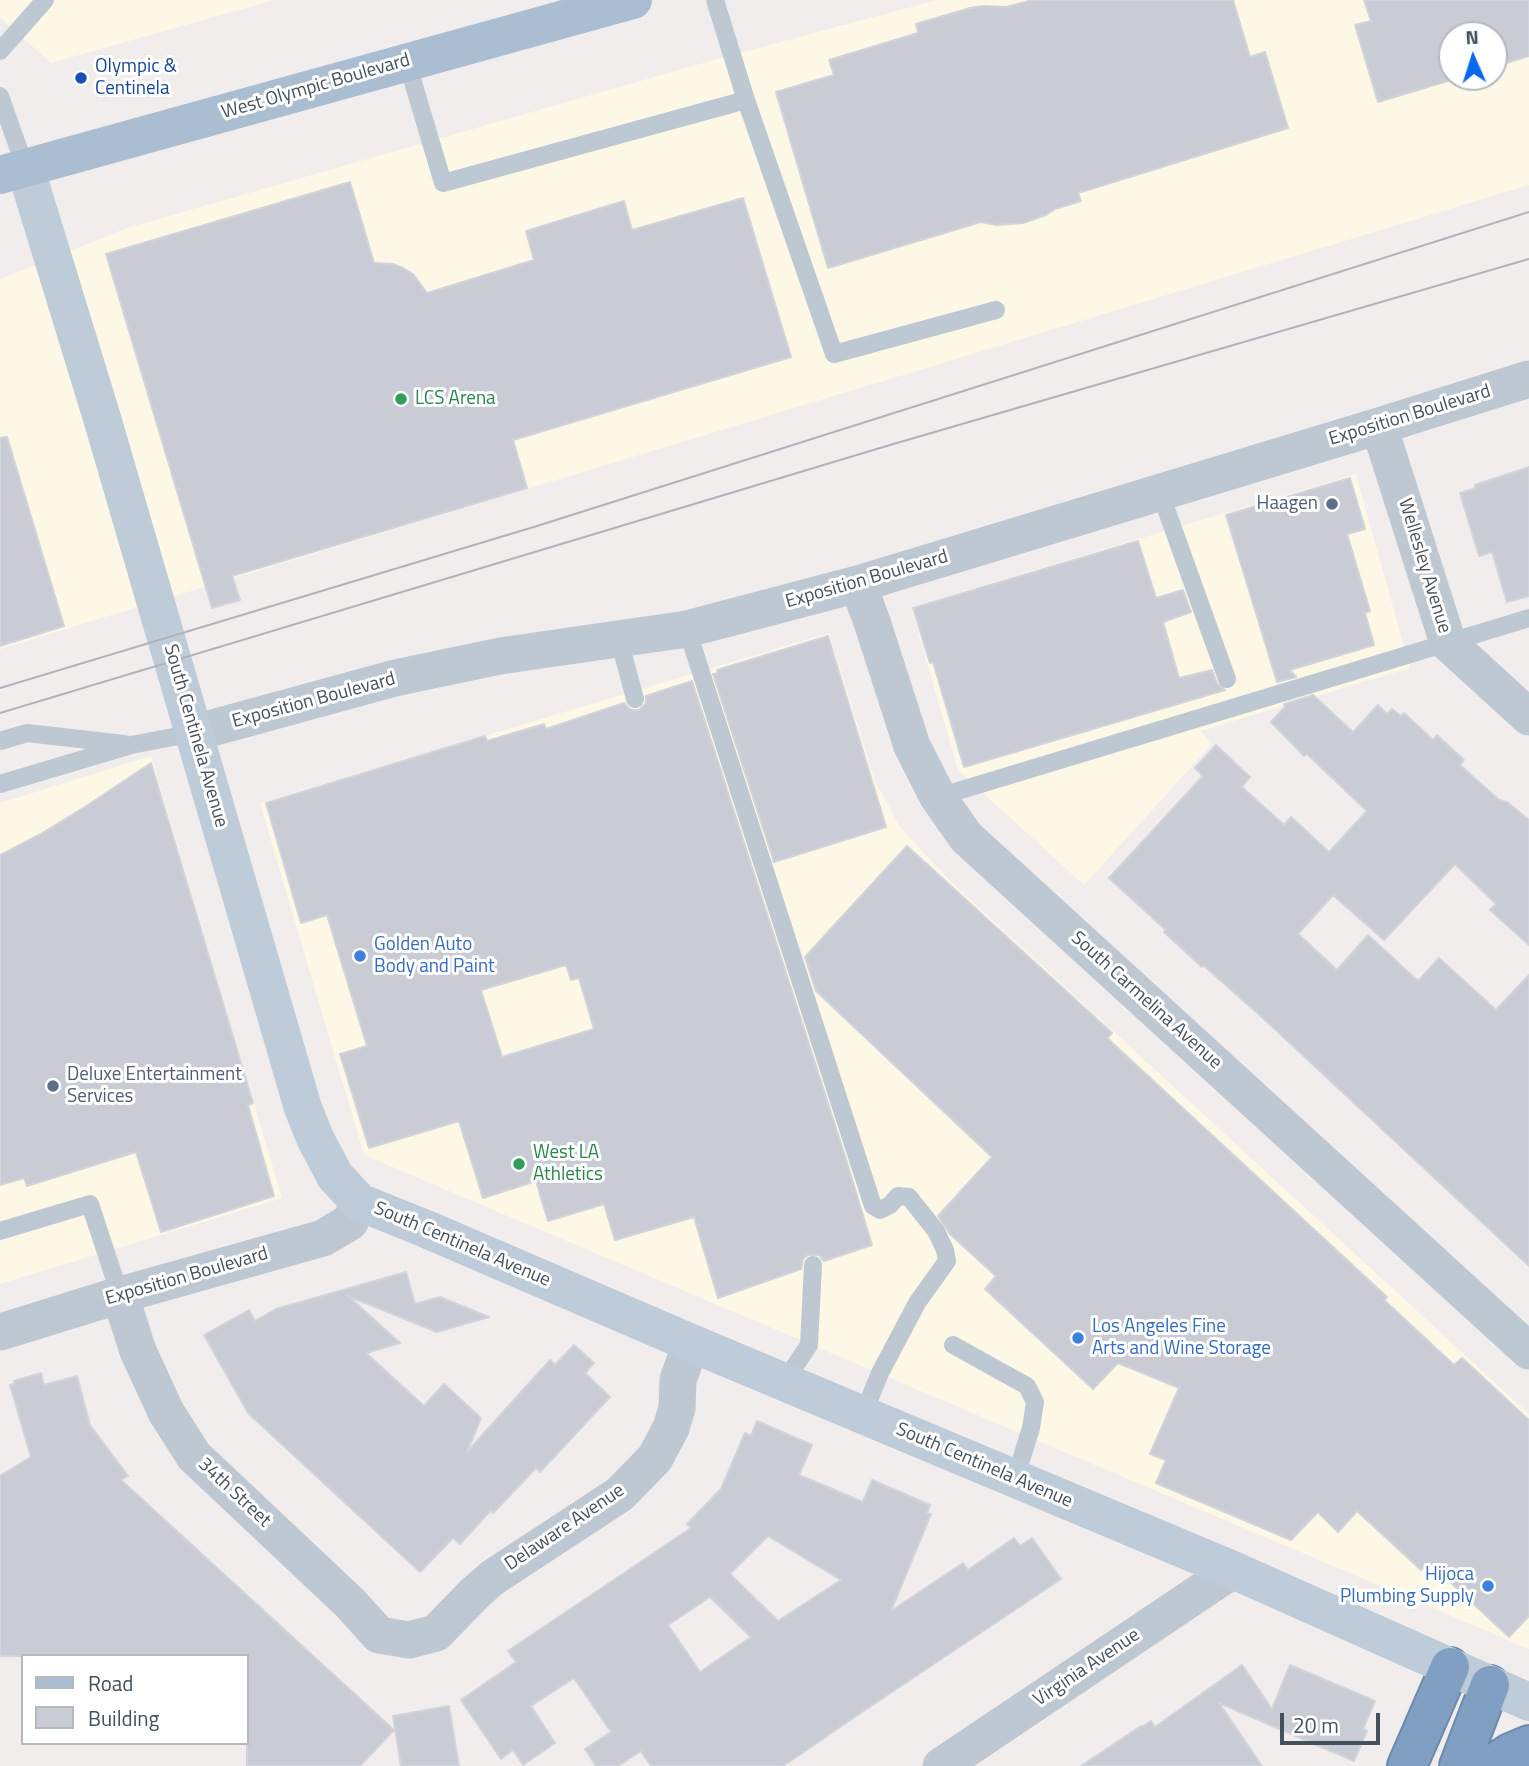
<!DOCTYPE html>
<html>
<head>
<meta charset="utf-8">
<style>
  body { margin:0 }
  #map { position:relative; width:1529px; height:1766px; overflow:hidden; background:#f1eded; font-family:"Titillium Web",sans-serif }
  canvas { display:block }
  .legend { position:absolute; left:21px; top:1654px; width:228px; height:91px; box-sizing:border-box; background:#fff; border:2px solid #b4b9be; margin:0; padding:9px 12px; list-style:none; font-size:21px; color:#44515d }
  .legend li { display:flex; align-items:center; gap:14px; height:35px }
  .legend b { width:35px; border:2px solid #b4b9be }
  .north { position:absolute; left:1438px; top:21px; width:70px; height:70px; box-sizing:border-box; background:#fff; border:2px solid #b4b9be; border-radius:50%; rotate:357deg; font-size:19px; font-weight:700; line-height:28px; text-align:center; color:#44515d }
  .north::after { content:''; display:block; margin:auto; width:24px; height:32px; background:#0869f0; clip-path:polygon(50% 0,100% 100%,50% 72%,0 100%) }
  .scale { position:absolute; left:1280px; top:1713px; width:100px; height:32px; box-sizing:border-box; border:4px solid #44515d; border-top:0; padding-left:9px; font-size:21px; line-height:24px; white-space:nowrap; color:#44515d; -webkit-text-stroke:5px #fff; paint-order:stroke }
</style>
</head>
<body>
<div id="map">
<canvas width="1529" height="1766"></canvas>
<ul class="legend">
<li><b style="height:9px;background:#abbdd0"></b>Road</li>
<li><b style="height:19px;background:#c9ccd4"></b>Building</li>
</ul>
<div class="north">N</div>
<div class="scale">20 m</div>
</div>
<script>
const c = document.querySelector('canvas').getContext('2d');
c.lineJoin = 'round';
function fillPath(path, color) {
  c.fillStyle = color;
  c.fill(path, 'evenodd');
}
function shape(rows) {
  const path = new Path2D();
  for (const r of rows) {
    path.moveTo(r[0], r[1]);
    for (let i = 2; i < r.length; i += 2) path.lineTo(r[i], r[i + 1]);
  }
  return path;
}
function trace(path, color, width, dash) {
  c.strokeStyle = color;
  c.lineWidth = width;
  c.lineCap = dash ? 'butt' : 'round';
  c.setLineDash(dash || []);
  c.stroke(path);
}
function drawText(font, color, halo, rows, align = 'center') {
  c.font = font + ' "Titillium Web",sans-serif';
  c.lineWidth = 6;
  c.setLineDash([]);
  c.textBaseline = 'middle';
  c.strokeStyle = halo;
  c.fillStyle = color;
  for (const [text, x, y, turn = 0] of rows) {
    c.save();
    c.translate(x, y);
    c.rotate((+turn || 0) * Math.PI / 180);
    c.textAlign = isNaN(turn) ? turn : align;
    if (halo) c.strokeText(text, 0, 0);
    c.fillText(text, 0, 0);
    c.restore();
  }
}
const commercial = shape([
  [0,0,274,0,51,63,0,17],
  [937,0,1529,0,1529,185,0,649,0,279,127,228,710,61],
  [1452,35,1494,35,1494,77,1452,77],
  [1356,474,1410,668,1200,731,1212,744,1084,885,958,770,911,607],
  [829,633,875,781,900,827,949,880,1529,1414,1529,1649,364,1155,260,803],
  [151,756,282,1198,0,1284,0,803]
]);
const building = shape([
  [1032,0,1233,0,1250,57,1265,52,1288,128,1078,193,1081,201,1055,209,1046,215,1023,223,997,225,981,222,828,268,776,92,834,75,829,60,918,33,916,24,970,8,983,6,1007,7,1032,0],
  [1364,0,1529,0,1529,56,1494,67,1494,35,1452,35,1452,77,1461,77,1378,102,1355,25,1371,21,1364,0],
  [350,182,374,263,393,264,403,268,413,274,427,293,534,260,526,231,624,201,632,230,743,198,791,357,513,440,527,488,232,576,240,600,212,608,106,254,350,182],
  [7,437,64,626,0,646,0,438,7,437],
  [1529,467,1529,596,1507,602,1492,552,1479,556,1460,493,1476,488,1475,485,1529,467],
  [1350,478,1365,529,1347,534,1370,611,1365,613,1374,645,1290,670,1296,677,1277,682,1226,515,1350,478],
  [1138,541,1156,598,1183,590,1191,612,1163,622,1179,678,1212,670,1217,683,1225,690,964,767,933,662,930,663,913,608,1138,541],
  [828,636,886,827,774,862,713,674,718,673,717,670,828,636],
  [692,681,845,1156,872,1245,824,1261,819,1255,808,1255,803,1259,801,1269,718,1298,694,1217,615,1240,604,1204,548,1221,536,1181,483,1198,459,1121,369,1148,340,1054,367,1046,327,915,301,923,266,803,485,736,487,741,544,724,546,729,624,703,631,710,639,710,646,703,646,696,692,681],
  [566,965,571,980,579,978,594,1029,502,1057,481,990,566,965],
  [1313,695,1353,732,1378,705,1387,714,1392,709,1401,716,1404,713,1433,740,1437,735,1464,760,1460,765,1499,800,1507,802,1529,820,1529,945,1490,910,1496,904,1455,864,1384,940,1333,895,1298,934,1337,970,1368,935,1418,981,1439,958,1496,1010,1529,975,1529,1266,1264,1019,1203,965,1202,967,1164,932,1166,930,1109,878,1203,776,1195,768,1216,745,1250,777,1242,787,1284,825,1291,817,1329,852,1367,811,1307,754,1304,756,1271,722,1285,707,1284,704,1313,695],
  [151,763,253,1103,248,1105,274,1196,161,1232,136,1152,27,1186,24,1178,0,1185,0,855,39,835,85,807,151,763],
  [907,846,1112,1033,1107,1038,1387,1297,1384,1300,1454,1365,1462,1358,1529,1420,1529,1616,1509,1637,1429,1562,1421,1570,1357,1511,1338,1532,1318,1512,1291,1540,1156,1483,1166,1460,1150,1454,1179,1388,1118,1363,1093,1389,985,1289,996,1276,950,1234,938,1216,992,1157,816,991,805,957,907,846],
  [406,1272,415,1304,440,1297,489,1317,437,1332,348,1296,400,1343,366,1353,424,1406,444,1384,481,1418,467,1452,550,1360,555,1365,574,1345,594,1363,585,1373,610,1397,540,1472,536,1468,493,1513,491,1510,460,1544,453,1538,420,1572,248,1413,204,1335,249,1310,255,1321,276,1309,406,1272],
  [41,1373,44,1385,77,1376,90,1425,128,1476,121,1480,394,1730,360,1766,247,1766,247,1656,0,1656,0,1476,31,1457,10,1385,15,1384,14,1381,41,1373],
  [757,1421,812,1445,799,1475,863,1502,872,1480,930,1505,927,1513,931,1514,891,1611,963,1563,968,1570,1014,1538,1020,1546,1032,1538,1061,1579,868,1708,783,1766,651,1766,641,1751,618,1766,596,1766,585,1749,611,1732,574,1678,531,1706,555,1743,523,1765,513,1750,501,1759,461,1700,516,1662,508,1651,691,1528,687,1524,721,1489,745,1433,751,1436,757,1421],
  [768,1536,841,1580,778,1621,730,1574,768,1536],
  [710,1597,751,1637,700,1672,668,1625,710,1597],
  [1242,1665,1272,1709,1290,1665,1375,1701,1363,1729,1367,1731,1354,1761,1219,1703,1262,1766,1081,1766,1141,1726,1142,1727,1151,1721,1155,1727,1242,1665],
  [449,1706,459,1766,401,1766,393,1716,449,1706]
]);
const lane = shape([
  [0,51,45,0],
  [407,62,443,183,746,100,715,0],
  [0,96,25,167],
  [746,100,834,354,996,310],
  [1160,492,1227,679],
  [687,629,873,1206,880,1210,890,1205,898,1196,909,1197,936,1231,945,1250,947,1261,917,1303,880,1373,863,1415],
  [619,639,635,699],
  [0,741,27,733,124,744],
  [0,784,131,745,194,733],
  [938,797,1529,618],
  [0,1231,90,1204,120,1295],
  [953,1345,1027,1386,1035,1402,1031,1428,1015,1479],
  [784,1382,809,1345,813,1265]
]);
const street = shape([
  [1379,426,1448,643,1529,717],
  [858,584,872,622,912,746,938,797,966,837,1529,1351],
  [194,733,395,678,500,656,687,629,858,584,1379,426,1529,379],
  [120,1295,138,1351,166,1412,194,1456,350,1603,379,1635,409,1640,436,1633,475,1593,492,1578,620,1494,655,1458,671,1428,677,1408,678,1380,691,1343],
  [0,1332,120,1295,323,1238,350,1222,359,1202],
  [941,1766,1233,1570]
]);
const secondary = shape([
  [25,167,102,418,303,1108,315,1138,335,1176,359,1202,426,1229,691,1343,1233,1570,1529,1702]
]);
const primary = shape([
  [0,175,633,0]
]);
const highway = shape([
  [1407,1766,1450,1667],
  [1459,1766,1490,1685],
  [1491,1766,1510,1753,1529,1745]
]);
const tram = shape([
  [0,688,537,526,1529,212],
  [0,713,890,445,1529,259]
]);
const markers = [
  [81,78,7,"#1a4fb4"],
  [401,399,7,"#2e9e5b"],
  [1332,504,7,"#5c6f8a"],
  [360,956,7,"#3f7fe0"],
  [53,1086,7,"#5c6f8a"],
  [519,1164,7,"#2e9e5b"],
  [1078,1338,7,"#3f7fe0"],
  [1488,1586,7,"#3f7fe0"]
];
const transitNames = [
  ["Olympic &",95,67],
  ["Centinela",95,89]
];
const streetNames = [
  ["West Olympic Boulevard",316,87,-16],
  ["Exposition Boulevard",1410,416,-17],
  ["Wellesley Avenue",1424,566,73],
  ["Exposition Boulevard",867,580,-16],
  ["Exposition Boulevard",314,701,-15],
  ["South Centinela Avenue",195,736,74],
  ["South Carmelina Avenue",1146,1001,42],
  ["South Centinela Avenue",462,1245,23],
  ["Exposition Boulevard",187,1277,-16],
  ["South Centinela Avenue",984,1466,23],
  ["34th Street",234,1493,43],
  ["Delaware Avenue",565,1528,-34],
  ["Virginia Avenue",1087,1668,-34]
];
const leisureNames = [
  ["LCS Arena",415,399],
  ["West LA",533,1153],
  ["Athletics",533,1175]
];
const serviceNames = [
  ["Haagen",1318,504],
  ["Deluxe Entertainment",67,1075,"left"],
  ["Services",67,1097,"left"]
];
const shopNames = [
  ["Golden Auto",374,945],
  ["Body and Paint",374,967],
  ["Los Angeles Fine",1092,1327],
  ["Arts and Wine Storage",1092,1349],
  ["Hijoca",1474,1575,"right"],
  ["Plumbing Supply",1474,1597,"right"]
];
fillPath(commercial, '#fdf7e5');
fillPath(building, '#c9ccd4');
trace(building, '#d1d4da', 2);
trace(highway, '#6c8aae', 42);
trace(lane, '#bdc8d2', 18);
trace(street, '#bdc8d2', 37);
trace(secondary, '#becbd9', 38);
trace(primary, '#abbdd0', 38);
trace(highway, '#809fc2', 38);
trace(tram, '#afb3b9', 2);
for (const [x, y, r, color] of markers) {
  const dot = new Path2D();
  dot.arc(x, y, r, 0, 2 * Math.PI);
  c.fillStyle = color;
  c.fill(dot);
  trace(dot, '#fff', 2.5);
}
drawText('19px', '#164399', '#fff', transitNames, 'left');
drawText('19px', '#44515d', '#fff', streetNames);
drawText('19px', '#27864d', '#fff', leisureNames, 'left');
drawText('19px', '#4e5e75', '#fff', serviceNames, 'right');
drawText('19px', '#366cbe', '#fff', shopNames, 'left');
</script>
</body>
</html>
